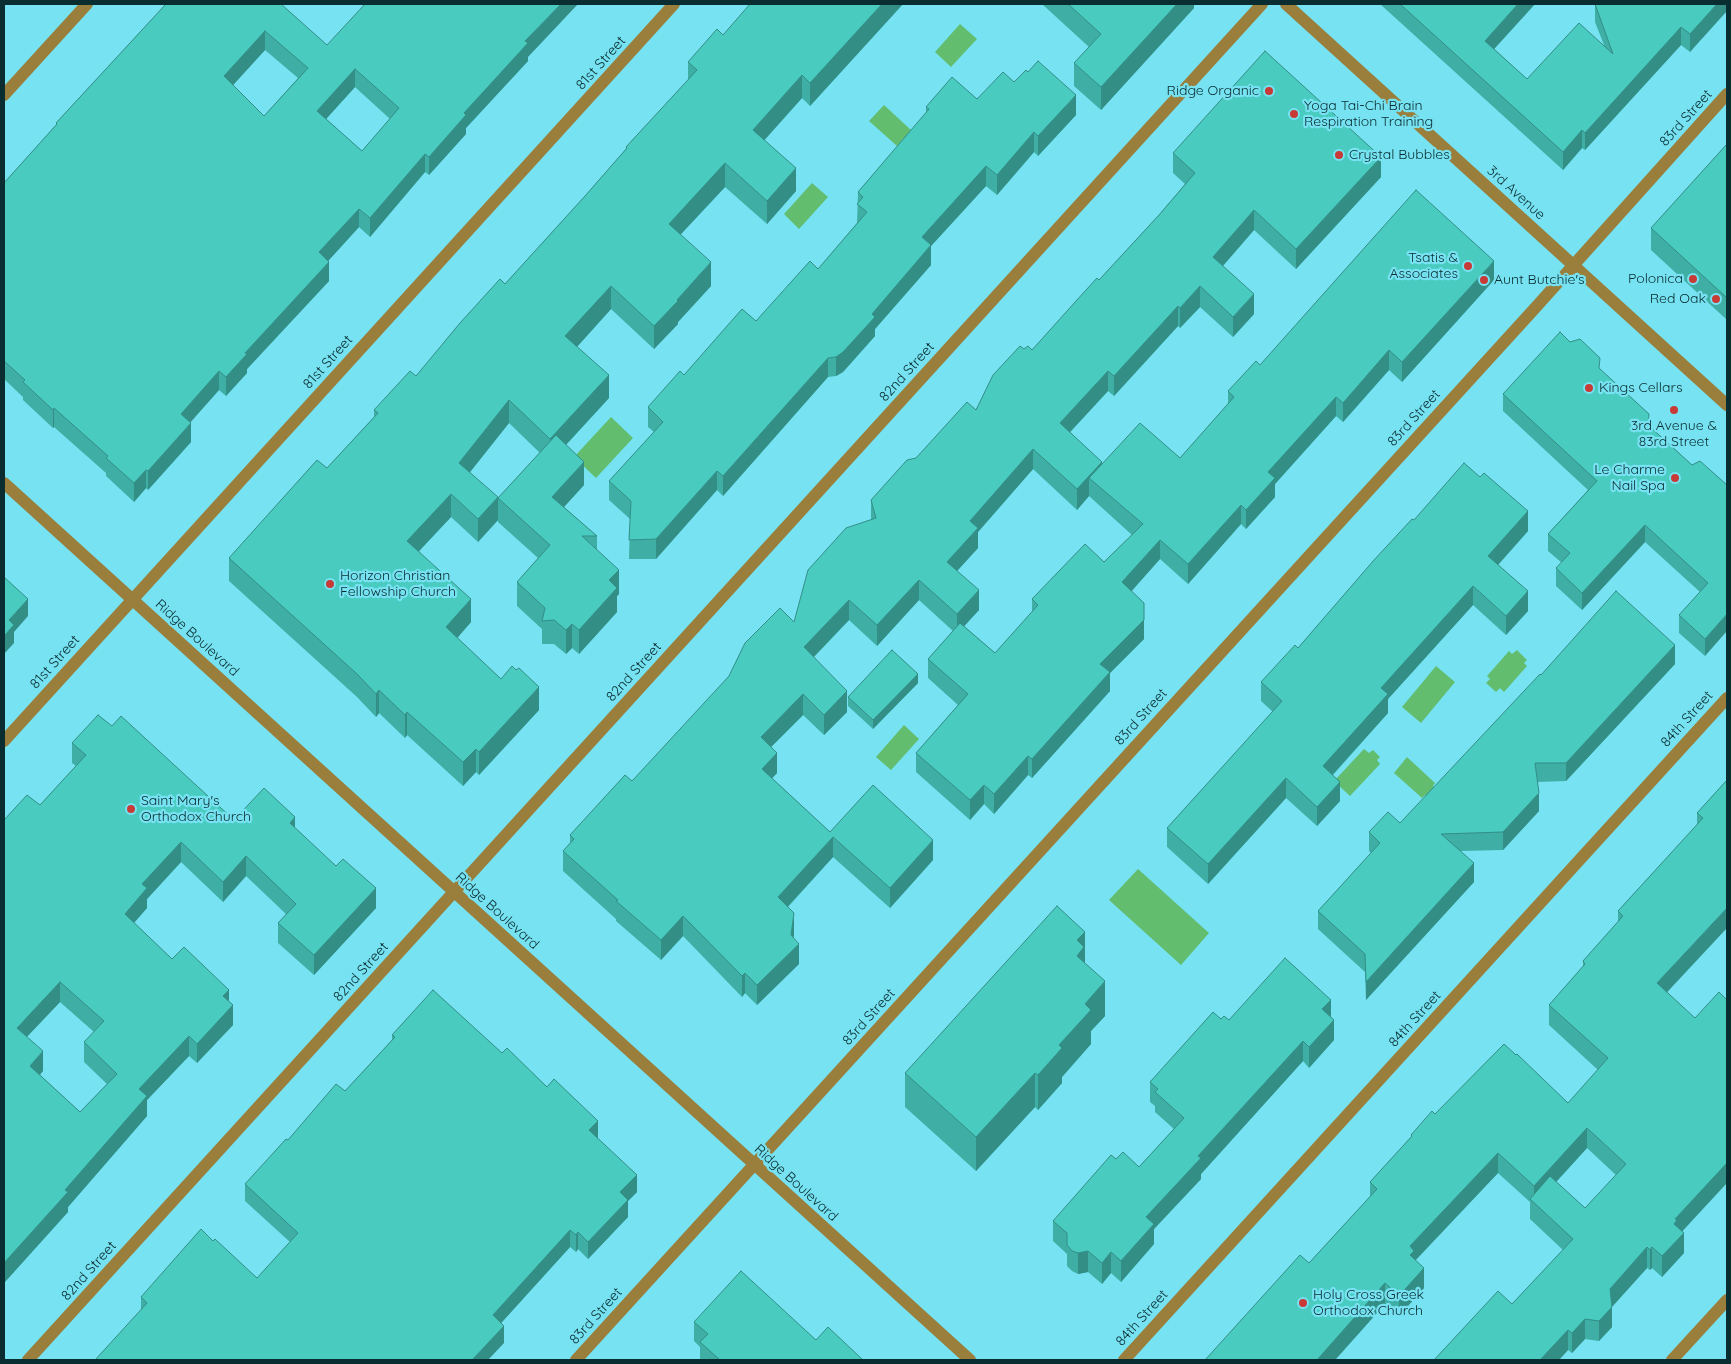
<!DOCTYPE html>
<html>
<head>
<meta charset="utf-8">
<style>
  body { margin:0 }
  #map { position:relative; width:1731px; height:1364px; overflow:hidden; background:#77e2f1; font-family:Quicksand,sans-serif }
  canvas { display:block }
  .frame { position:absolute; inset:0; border:5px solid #092d31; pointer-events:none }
</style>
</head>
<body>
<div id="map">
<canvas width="1731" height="1364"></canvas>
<div class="frame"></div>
</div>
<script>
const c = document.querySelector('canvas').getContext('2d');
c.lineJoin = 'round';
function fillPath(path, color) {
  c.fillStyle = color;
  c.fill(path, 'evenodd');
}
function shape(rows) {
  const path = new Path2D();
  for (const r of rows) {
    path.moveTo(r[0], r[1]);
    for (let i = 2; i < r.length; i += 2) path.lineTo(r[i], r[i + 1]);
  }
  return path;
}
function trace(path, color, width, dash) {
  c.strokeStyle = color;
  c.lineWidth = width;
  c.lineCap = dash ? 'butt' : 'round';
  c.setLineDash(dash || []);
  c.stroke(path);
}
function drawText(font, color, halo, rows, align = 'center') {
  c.font = font + ' Quicksand,sans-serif';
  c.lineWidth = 4.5;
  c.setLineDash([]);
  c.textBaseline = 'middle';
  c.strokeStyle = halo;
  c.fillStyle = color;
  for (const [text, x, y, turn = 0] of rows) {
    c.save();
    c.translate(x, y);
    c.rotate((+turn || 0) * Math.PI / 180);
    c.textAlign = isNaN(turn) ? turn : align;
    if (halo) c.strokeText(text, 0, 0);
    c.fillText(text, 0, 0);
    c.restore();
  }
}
const water = shape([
  [960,24,977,39,951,67,935,52],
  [884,105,911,130,897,146,869,121],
  [812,183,828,197,799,229,784,214],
  [611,417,633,438,596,478,574,457],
  [1517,650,1527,660,1524,663,1527,666,1504,692,1500,688,1496,692,1486,683,1490,679,1487,676,1509,651,1512,654],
  [1436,666,1455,682,1421,723,1402,707],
  [904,725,919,739,891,770,876,757],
  [1364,749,1369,753,1373,750,1380,757,1377,760,1380,764,1350,796,1334,781],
  [1407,757,1435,783,1433,786,1437,790,1429,799,1425,795,1422,798,1394,773],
  [1138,869,1209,933,1181,965,1109,900]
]);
const minor = shape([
  [1286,4,1727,405],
  [4,95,87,4],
  [4,483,970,1360],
  [4,741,674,4],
  [28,1360,1262,4],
  [576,1360,1536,307,1727,94],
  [1124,1360,1727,698],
  [1672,1360,1727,1300]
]);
const wall = shape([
  [166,4,327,45,528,57,528,61,466,128,466,134,429,175,425,172,370,237,359,227,328,261,329,281,247,369,247,373,226,396,219,390,190,422,191,442,148,490,146,488,134,502,106,476,106,473,54,427,53,428,23,400,23,397,4,379,4,183,56,125,56,123],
  [265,50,298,78,264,116,233,85],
  [355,87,390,119,362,151,326,119],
  [903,4,810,106,802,98,764,140,796,191,767,224,725,187,680,235,711,286,678,322,678,324,654,349,611,309,577,347,609,398,566,445,584,485,564,507,597,536,597,549,619,594,617,596,617,612,579,654,572,648,566,654,554,644,542,644,542,629,517,606,517,582,538,558,498,522,498,498,540,453,509,423,470,472,498,520,478,542,451,517,419,551,471,622,457,638,501,679,539,710,479,775,476,772,463,786,407,735,405,738,379,713,376,717,357,697,229,581,229,558,327,468,374,417,374,410,416,376,505,284,585,196,626,149,626,147,688,80,688,62,723,35],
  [1042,4,1194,4,1194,8,1101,110,1074,86,1074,63,1089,47],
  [1380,4,1535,4,1494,49,1527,79,1604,45,1595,22,1595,4,1727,4,1690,52,1681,45,1585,150,1582,148,1563,170],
  [1014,82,1076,115,1038,156,1034,152,997,195,986,186,931,246,931,265,875,329,875,336,843,372,836,376,828,377,723,496,717,490,656,559,629,559,630,519,609,500,609,481,654,432,648,427,648,407,684,375,756,321,818,269,857,223,858,192,926,113,926,107,977,99],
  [1727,144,1727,320,1651,250,1651,228],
  [1173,153,1381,177,1296,269,1254,230,1223,266,1254,314,1233,337,1200,307,1180,328,1178,326,1114,396,1108,391,1070,432,1102,464,1180,458,1228,404,1228,391,1260,365,1494,280,1402,382,1389,370,1343,422,1336,416,1275,484,1275,497,1246,529,1241,524,1188,584,1160,559,1131,591,1144,639,1110,673,1110,691,1032,778,1028,775,994,814,984,804,970,820,916,772,916,753,958,705,928,678,928,659,953,631,919,600,877,646,849,620,814,657,847,712,824,735,803,715,771,747,777,773,772,778,830,832,933,860,890,908,833,857,788,907,794,934,793,938,799,964,757,1005,745,993,742,997,683,936,661,960,616,921,616,919,563,871,563,851,570,843,570,835,632,781,794,622,871,520,871,500,916,458,976,410,1024,349,1032,350,1099,280,1159,215,1185,184,1173,173],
  [1033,469,1077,510,1089,496,1132,535,1104,562,1032,599,1032,612,995,653,964,626,979,610,957,571,978,548,978,532],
  [1600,369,1649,426,1692,465,1727,485,1705,656,1679,633,1679,615,1700,592,1645,542,1582,610,1556,586,1556,568,1562,563,1548,551,1548,534,1588,490,1503,411,1503,394],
  [1414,520,1528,531,1498,565,1528,611,1506,635,1473,605,1388,699,1388,713,1333,775,1340,801,1317,826,1286,798,1208,884,1167,847,1167,828,1273,712,1261,701,1261,682,1298,648],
  [1675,664,1566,781,1537,782,1539,811,1503,850,1461,851,1474,882,1366,1000,1365,972,1318,929,1318,911,1371,853,1369,851,1369,832,1400,823,1541,675],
  [918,683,873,729,848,706,848,697],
  [112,726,234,820,295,828,376,908,314,975,278,943,278,923,286,914,246,876,223,902,181,862,147,899,147,908,134,923,172,959,229,1002,233,1025,197,1063,189,1056,147,1100,147,1116,68,1207,68,1212,4,1283,40,805,76,766,72,763,72,743],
  [60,1002,94,1032,84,1042,84,1062,107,1084,80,1112,40,1075,43,1071,27,1037],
  [1727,780,1667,992,1684,1253,1662,1277,1652,1268,1650,1270,1647,1268,1612,1307,1612,1327,1599,1341,1585,1339,1572,1353,1568,1350,1559,1360,1434,1360,1512,1304,1563,1250,1530,1219,1530,1202,1498,1173,1415,1260,1424,1288,1399,1316,1385,1304,1335,1360,1205,1360,1309,1263,1370,1197,1370,1182,1411,1137,1411,1135,1435,1114,1568,1103,1598,1070,1549,1025,1549,1005,1583,967,1583,961,1618,922,1618,911,1697,825,1697,813],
  [1587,1148,1616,1175,1585,1208,1556,1182],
  [1085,963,1105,1016,1091,1031,1091,1044,1062,1077,1062,1083,1038,1110,1035,1107,976,1171,905,1107,905,1073],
  [1331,1017,1334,1040,1309,1068,1303,1061,1201,1174,1201,1179,1154,1229,1154,1244,1121,1282,1111,1273,1102,1284,1088,1272,1078,1274,1072,1271,1067,1266,1067,1254,1053,1241,1053,1221,1116,1159,1139,1167,1174,1129,1155,1112,1155,1106,1150,1102,1150,1082,1221,1019,1229,1020],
  [392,1035,502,1053,598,1138,598,1139,637,1192,628,1201,628,1217,588,1259,578,1249,576,1252,570,1247,501,1323,504,1343,141,1311,141,1297,213,1241,257,1278,290,1242,245,1201,245,1184,288,1140,345,1091,392,1040],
  [694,1322,816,1340,863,1360,700,1360,700,1347,694,1341]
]);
const shadedWall = shape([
  [561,4,578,4,528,57,528,61,466,128,466,134,429,175,429,157,464,113,525,41],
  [882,4,903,4,810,106,810,83],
  [1177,4,1194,4,1194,8,1101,110,1101,87],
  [1518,4,1535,4,1485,59,1485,41],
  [1717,4,1727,4,1727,11,1690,52,1690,34],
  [1681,27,1681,45,1585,150,1585,133],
  [265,31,265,50,224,95,224,76],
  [355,69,355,87,317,129,317,111],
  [802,75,802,98,753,153,753,130],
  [1076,95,1076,115,1038,156,1038,136],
  [1582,130,1582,148,1563,170,1563,152],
  [1034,132,1034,152,997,195,997,175],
  [425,154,425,172,370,237,370,218],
  [1381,157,1381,177,1296,269,1296,249],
  [725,163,725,187,669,247,669,224],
  [986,166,986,186,931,246,931,265,875,329,875,336,843,372,836,376,836,357,872,314,922,237],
  [796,168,796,191,767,224,767,201],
  [359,209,359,227,319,271,319,252],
  [1254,210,1254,230,1213,277,1213,257],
  [1494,261,1494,280,1402,382,1402,362],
  [329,262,329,281,247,369,247,373,226,396,226,377,245,353],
  [711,262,711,286,678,322,678,324,654,349,654,326],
  [611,286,611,309,565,360,565,336],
  [1200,286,1200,307,1180,328,1180,308],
  [1254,294,1254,314,1233,337,1233,317],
  [1178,306,1178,326,1114,396,1114,376],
  [1389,350,1389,370,1343,422,1343,403],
  [828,358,828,377,723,496,723,476],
  [219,371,219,390,181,433,181,414],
  [1108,371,1108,391,1060,443,1060,423],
  [609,375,609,398,550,462,550,439],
  [1336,397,1336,416,1275,484,1275,497,1246,529,1246,510,1268,472],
  [509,400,509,423,459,486,459,463],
  [54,408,54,427,53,428,53,410],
  [191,423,191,442,148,490,148,471],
  [1033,449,1033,469,978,532,978,548,947,582,947,562,970,521],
  [584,462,584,485,552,520,552,497],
  [1102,462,1102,482,1089,478,1089,496,1077,510,1077,489],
  [146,470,146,488,134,502,134,483],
  [717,471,717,490,656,559,656,539],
  [451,494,451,517,407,564,407,541],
  [498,497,498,520,478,542,478,519],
  [1241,505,1241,524,1188,584,1188,564],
  [1528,511,1528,531,1488,576,1488,556],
  [1645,525,1645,542,1582,610,1582,593],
  [1160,540,1160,559,1122,602,1122,582],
  [619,570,619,594,617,596,617,612,579,654,579,630,609,580],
  [919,580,919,600,877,646,877,625],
  [1473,586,1473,605,1388,699,1388,713,1323,785,1323,766,1381,688],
  [979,590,979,610,957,634,957,614],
  [1528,591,1528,611,1506,635,1506,616],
  [28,599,28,616,14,632,14,643,4,654,4,636,9,620],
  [471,599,471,622,446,651,446,627],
  [849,600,849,620,804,667,804,647],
  [1727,614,1727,631,1705,656,1705,639],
  [1144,620,1144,639,1110,673,1110,691,1032,778,1032,759,1100,664],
  [572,624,572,648,566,654,566,630],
  [1675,645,1675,664,1566,781,1566,763],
  [918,674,918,683,873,729,873,720],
  [539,687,539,710,479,775,479,752],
  [379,690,379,713,376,717,376,694],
  [847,691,847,712,824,735,824,715],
  [803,694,803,715,761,757,761,737],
  [407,712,407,735,405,738,405,715],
  [476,749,476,772,463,786,463,762],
  [777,753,777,773,762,789,762,769],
  [1028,756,1028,775,994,814,994,794],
  [1286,778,1286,798,1208,884,1208,864],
  [1340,782,1340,801,1317,826,1317,807],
  [984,785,984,804,970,820,970,800],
  [1539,793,1539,811,1503,850,1503,832],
  [295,817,295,837,290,823],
  [833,837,833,857,778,917,778,897],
  [933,840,933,860,890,908,890,888],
  [181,842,181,862,147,899,147,908,125,933,125,914,142,884],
  [246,856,246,876,223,902,223,882],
  [1474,863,1474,882,1366,1000,1366,982],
  [376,888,376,908,314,975,314,955],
  [1727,908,1727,928,1657,1003,1657,983],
  [794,913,794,934,792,951,799,944,799,964,757,1005,757,985,791,935],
  [683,916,683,936,661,960,661,940],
  [1085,932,1085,966,1077,990,1077,940],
  [745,973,745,993,742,997,742,976],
  [1105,981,1105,1016,1091,1031,1091,1044,1062,1077,1062,1083,1038,1110,1038,1075,1059,1045,1085,1004],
  [60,982,60,1002,17,1047,17,1028],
  [229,990,229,1009,233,1005,233,1025,197,1063,197,1044,223,996],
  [1331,1000,1331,1020,1322,1009],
  [1334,1020,1334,1040,1309,1068,1309,1047],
  [189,1036,189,1056,147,1100,147,1116,68,1207,68,1212,4,1283,4,1263,65,1190,139,1089],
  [1303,1041,1303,1061,1201,1174,1201,1179,1154,1229,1154,1244,1121,1282,1121,1261,1146,1217,1198,1156],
  [43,1051,43,1071,30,1086,30,1066],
  [1035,1073,1035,1107,976,1171,976,1137],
  [598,1121,598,1138,589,1147,589,1130],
  [1587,1128,1587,1148,1536,1204,1534,1203,1534,1186],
  [1498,1153,1498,1173,1414,1262,1410,1276,1410,1246],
  [1727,1160,1727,1183,1677,1237,1674,1224,1675,1219],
  [637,1175,637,1192,628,1201,628,1217,588,1259,588,1242,620,1192],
  [570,1230,570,1247,493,1332,493,1315],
  [578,1232,578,1249,576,1252,576,1235],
  [1684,1233,1684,1253,1662,1277,1662,1256],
  [1647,1247,1647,1268,1610,1309,1610,1289],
  [1652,1247,1652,1268,1650,1270,1650,1250],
  [1088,1251,1088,1272,1078,1274,1078,1253],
  [1111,1252,1111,1273,1102,1284,1102,1263],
  [1424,1268,1424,1288,1399,1316,1399,1296],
  [1385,1283,1385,1304,1335,1360,1317,1360],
  [1612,1307,1612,1327,1599,1341,1599,1321],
  [1585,1319,1585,1339,1572,1353,1572,1333],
  [504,1326,504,1343,488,1360,472,1360],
  [1568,1330,1568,1350,1559,1360,1540,1360]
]);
const building = shape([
  [166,4,281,4,327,45,365,4,561,4,525,41,528,43,464,113,466,115,429,157,425,154,370,218,359,209,319,252,329,262,245,353,247,354,226,377,219,371,181,414,191,423,148,471,146,470,134,483,106,458,108,456,54,408,53,410,23,382,25,380,4,361,4,183,57,124,56,123,166,4],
  [265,31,308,68,264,116,224,76,265,31],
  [355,69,399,108,362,151,317,111,355,69],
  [750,4,882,4,810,83,802,75,753,130,796,168,767,201,725,163,669,224,711,262,677,300,678,301,654,326,611,286,565,336,609,375,550,439,509,400,459,463,498,497,478,519,451,494,407,541,471,599,446,627,501,679,512,666,516,670,519,668,539,687,479,752,476,749,463,762,407,712,405,715,379,690,376,694,357,674,229,558,317,460,327,468,378,413,374,410,410,371,416,376,460,323,500,279,505,284,585,196,627,148,626,147,697,70,688,62,717,29,723,35,750,4],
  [1068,4,1177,4,1101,87,1074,63,1101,34,1068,4],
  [1400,4,1518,4,1485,41,1527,79,1579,23,1613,54,1595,4,1717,4,1690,34,1681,27,1585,133,1582,130,1563,152,1400,4],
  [1265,51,1381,157,1296,249,1254,210,1213,257,1254,294,1233,317,1200,286,1180,308,1178,306,1114,376,1108,371,1060,423,1102,462,1077,489,1033,449,970,521,978,528,947,562,979,590,957,614,919,580,877,625,849,600,804,647,847,691,824,715,803,694,761,737,777,753,762,769,830,832,873,785,933,840,890,888,833,837,778,897,794,913,791,935,799,944,757,985,745,973,742,976,683,916,661,940,616,901,618,900,563,851,574,839,570,835,625,775,632,781,729,676,745,643,780,608,794,622,808,570,846,528,876,518,871,500,907,460,916,458,967,402,976,410,993,375,1020,346,1024,349,1028,346,1032,350,1076,301,1097,278,1099,280,1159,215,1195,173,1173,153,1265,51],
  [1038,61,1076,95,1038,136,1034,132,997,175,986,166,922,237,931,245,872,314,875,317,843,352,836,357,828,358,723,476,717,471,656,539,629,540,631,501,609,481,663,422,648,407,680,371,684,375,742,309,756,321,810,261,818,269,867,212,857,204,863,197,858,192,929,109,926,107,952,77,977,99,1003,72,1014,82,1026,70,1028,72,1038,61],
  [1727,144,1727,298,1651,228,1727,144],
  [1416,190,1494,261,1402,362,1389,350,1343,403,1336,397,1268,472,1275,478,1246,510,1241,505,1188,564,1160,540,1122,582,1144,603,1144,620,1100,664,1110,672,1032,759,1028,756,994,794,984,785,970,800,916,753,968,694,928,659,960,623,995,653,1038,605,1032,599,1085,544,1104,562,1143,524,1089,478,1140,423,1180,458,1234,397,1228,391,1256,361,1260,365,1416,190],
  [1560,332,1570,342,1580,339,1600,358,1599,368,1649,414,1648,425,1669,444,1692,465,1700,461,1727,485,1727,614,1705,639,1679,615,1708,583,1645,525,1582,593,1556,568,1570,553,1548,534,1597,481,1503,394,1560,332],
  [556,435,584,462,552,497,597,536,582,536,619,570,609,580,617,588,579,630,572,624,566,630,554,620,542,621,545,608,517,582,550,545,498,498,556,435],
  [1464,463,1480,477,1484,473,1528,511,1488,556,1528,591,1506,616,1473,586,1381,688,1388,694,1323,766,1340,782,1317,807,1286,778,1208,864,1167,828,1282,701,1261,682,1295,645,1298,648,1374,560,1412,519,1414,520,1464,463],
  [4,577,28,599,9,620,14,625,4,636,4,577],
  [1616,591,1675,645,1566,763,1535,763,1539,793,1503,832,1441,834,1474,863,1366,982,1365,954,1318,911,1380,843,1369,832,1388,812,1400,823,1540,674,1541,675,1616,591],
  [892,650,918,674,873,720,848,697,892,650],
  [98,715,112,726,121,716,234,820,264,788,295,817,290,823,336,866,343,859,376,888,314,955,278,923,296,904,246,856,223,882,181,842,142,884,147,888,125,914,172,959,184,947,229,990,223,996,233,1005,197,1044,189,1036,139,1089,147,1096,65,1190,68,1192,4,1263,4,820,27,795,40,805,86,755,72,743,98,715],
  [60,982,104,1021,84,1042,117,1074,80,1112,30,1066,43,1051,17,1028,60,982],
  [1727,780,1727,908,1657,983,1695,1018,1719,992,1727,1000,1727,1163,1675,1219,1677,1220,1674,1224,1684,1233,1662,1256,1652,1247,1650,1250,1647,1247,1610,1289,1612,1307,1599,1321,1585,1319,1572,1333,1568,1330,1540,1360,1434,1360,1498,1291,1512,1304,1573,1239,1530,1199,1550,1176,1585,1208,1626,1164,1587,1128,1534,1186,1498,1153,1410,1246,1414,1251,1410,1255,1424,1268,1399,1296,1385,1283,1317,1360,1205,1360,1300,1255,1309,1263,1377,1189,1370,1182,1412,1136,1411,1135,1432,1111,1435,1114,1504,1044,1516,1055,1517,1054,1568,1103,1608,1058,1549,1005,1585,964,1583,961,1623,916,1618,911,1703,818,1697,813,1727,780],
  [1057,906,1085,932,1077,940,1084,947,1077,956,1105,981,1085,1004,1091,1010,1059,1045,1062,1048,1038,1075,1035,1073,976,1137,905,1073,1057,906],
  [1285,958,1331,1000,1322,1009,1334,1020,1309,1047,1303,1041,1198,1156,1201,1158,1146,1217,1154,1224,1121,1261,1111,1252,1102,1263,1088,1251,1078,1253,1072,1251,1067,1245,1067,1233,1053,1221,1111,1155,1116,1159,1123,1152,1139,1167,1184,1118,1155,1092,1158,1089,1150,1082,1213,1012,1221,1019,1224,1016,1229,1020,1285,958],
  [433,990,502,1053,507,1048,547,1087,554,1079,598,1121,589,1130,637,1175,620,1192,628,1200,588,1242,578,1232,576,1235,570,1230,493,1315,504,1326,472,1360,95,1360,147,1303,141,1297,201,1229,213,1241,215,1239,257,1278,298,1233,245,1184,286,1139,288,1140,336,1084,345,1091,395,1037,392,1035,433,990],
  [741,1271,816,1340,828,1327,863,1360,720,1360,700,1342,708,1334,694,1322,741,1271]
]);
const markers = [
  [1269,91,5,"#c83a35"],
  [1294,114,5,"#c83a35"],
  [1339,155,5,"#c83a35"],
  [1468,266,5,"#c83a35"],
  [1693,279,5,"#c83a35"],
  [1484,280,5,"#c83a35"],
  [1716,299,5,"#c83a35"],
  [1589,388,5,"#c83a35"],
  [1674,410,5,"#c83a35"],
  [1675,478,5,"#c83a35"],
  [330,584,5,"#c83a35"],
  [131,809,5,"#c83a35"],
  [1303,1303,5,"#c83a35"]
];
const streetNames = [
  ["81st Street",601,63,-48],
  ["83rd Street",1686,118,-48],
  ["3rd Avenue",1516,193,42],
  ["81st Street",328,362,-48],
  ["82nd Street",907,372,-48],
  ["83rd Street",1414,418,-48],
  ["Ridge Boulevard",197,638,42],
  ["81st Street",55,662,-48],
  ["82nd Street",634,672,-48],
  ["83rd Street",1141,717,-48],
  ["84th Street",1687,719,-48],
  ["Ridge Boulevard",497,911,42],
  ["82nd Street",361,972,-48],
  ["83rd Street",869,1017,-48],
  ["84th Street",1415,1019,-48],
  ["Ridge Boulevard",796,1183,42],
  ["82nd Street",89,1271,-48],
  ["83rd Street",596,1316,-48],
  ["84th Street",1142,1318,-48]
];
const poiNames = [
  ["Ridge Organic",1259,91,"right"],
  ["Yoga Tai-Chi Brain",1304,106],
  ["Respiration Training",1304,122],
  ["Crystal Bubbles",1349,155],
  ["Tsatis &",1458,258,"right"],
  ["Associates",1458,274,"right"],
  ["Polonica",1683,279,"right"],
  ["Aunt Butchie's",1494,280],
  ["Red Oak",1706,299,"right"],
  ["Kings Cellars",1599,388],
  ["3rd Avenue &",1674,426,"center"],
  ["83rd Street",1674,442,"center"],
  ["Le Charme",1665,470,"right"],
  ["Nail Spa",1665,486,"right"],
  ["Horizon Christian",340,576],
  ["Fellowship Church",340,592],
  ["Saint Mary's",141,801],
  ["Orthodox Church",141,817],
  ["Holy Cross Greek",1313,1295],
  ["Orthodox Church",1313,1311]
];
fillPath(water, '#63bd6f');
trace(minor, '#997e3c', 12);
fillPath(wall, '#3fafa5');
fillPath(shadedWall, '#338e86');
fillPath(building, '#49cbc0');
trace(building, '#338e86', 1);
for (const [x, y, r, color] of markers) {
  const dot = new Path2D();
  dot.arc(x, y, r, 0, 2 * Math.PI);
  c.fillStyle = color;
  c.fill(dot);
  trace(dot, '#77e2f1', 2);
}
drawText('14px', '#092d31', '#77e2f1', streetNames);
drawText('14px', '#092d31', '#77e2f1', poiNames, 'left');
</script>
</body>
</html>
